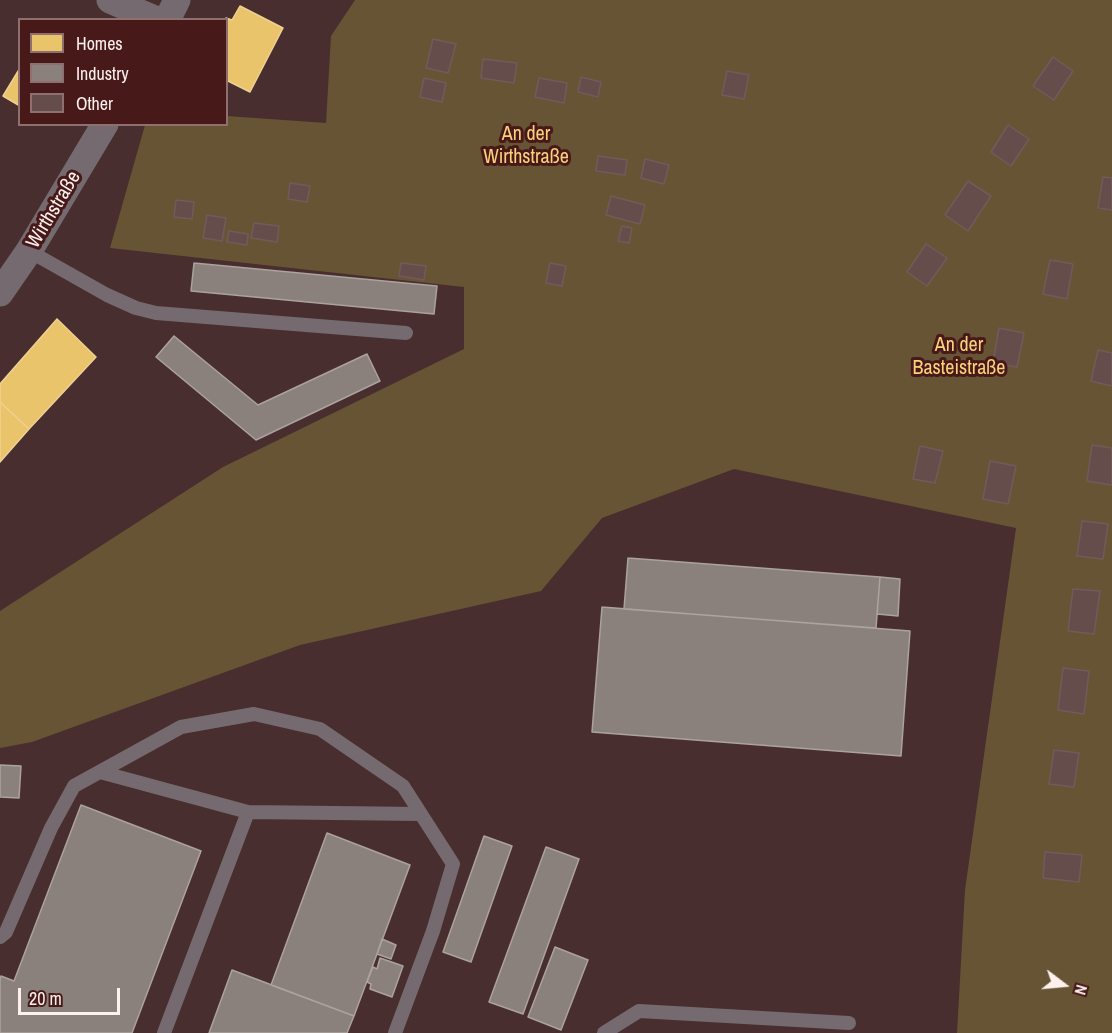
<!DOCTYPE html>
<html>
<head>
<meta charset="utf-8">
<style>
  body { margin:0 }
  #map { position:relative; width:1112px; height:1033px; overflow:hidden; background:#482e2e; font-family:"Archivo Narrow",sans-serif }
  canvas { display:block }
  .legend { position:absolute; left:18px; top:18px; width:210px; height:108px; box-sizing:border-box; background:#471a19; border:2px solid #90706f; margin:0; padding:8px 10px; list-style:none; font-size:18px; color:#fdf0ef }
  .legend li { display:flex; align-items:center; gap:12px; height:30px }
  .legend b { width:30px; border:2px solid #90706f }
  .north { position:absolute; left:1034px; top:955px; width:60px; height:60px; -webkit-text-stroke:4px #471a19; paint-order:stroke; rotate:106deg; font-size:16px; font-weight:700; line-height:24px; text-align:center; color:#fdf0ef }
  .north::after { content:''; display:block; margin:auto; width:21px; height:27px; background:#fdf0ef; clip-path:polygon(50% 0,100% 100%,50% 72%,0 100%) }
  .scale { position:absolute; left:18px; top:988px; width:102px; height:27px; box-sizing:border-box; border:3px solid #fdf0ef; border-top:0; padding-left:8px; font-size:18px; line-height:21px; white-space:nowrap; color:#fdf0ef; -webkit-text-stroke:4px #471a19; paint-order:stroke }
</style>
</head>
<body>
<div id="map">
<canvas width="1112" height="1033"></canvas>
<ul class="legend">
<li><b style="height:16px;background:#e9c46a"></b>Homes</li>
<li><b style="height:16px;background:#8a817c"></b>Industry</li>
<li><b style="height:16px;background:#654d4c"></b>Other</li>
</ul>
<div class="north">N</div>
<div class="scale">20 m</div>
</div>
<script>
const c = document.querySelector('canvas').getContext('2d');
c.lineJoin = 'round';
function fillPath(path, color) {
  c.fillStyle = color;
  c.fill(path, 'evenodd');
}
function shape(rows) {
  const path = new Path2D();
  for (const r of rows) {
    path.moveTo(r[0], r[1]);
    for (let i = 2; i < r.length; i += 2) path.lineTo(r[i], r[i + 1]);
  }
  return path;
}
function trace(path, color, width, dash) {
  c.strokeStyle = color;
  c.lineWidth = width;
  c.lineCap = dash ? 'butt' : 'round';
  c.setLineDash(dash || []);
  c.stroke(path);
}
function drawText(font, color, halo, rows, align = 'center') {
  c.font = font + ' "Archivo Narrow",sans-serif';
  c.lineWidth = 6;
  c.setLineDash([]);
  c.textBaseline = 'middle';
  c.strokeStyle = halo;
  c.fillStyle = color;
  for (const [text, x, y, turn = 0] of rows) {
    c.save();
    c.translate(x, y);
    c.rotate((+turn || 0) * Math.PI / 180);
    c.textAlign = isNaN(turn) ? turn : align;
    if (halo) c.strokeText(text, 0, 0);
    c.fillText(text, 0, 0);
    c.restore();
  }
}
const green = shape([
  [355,0,1112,0,1112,1033,957,1033,965,890,1016,528,734,469,602,518,541,591,300,645,32,742,0,748,0,611,223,467,464,349,464,287,110,248,145,125,226,124,227,116,326,123,331,36]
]);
const homes = shape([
  [240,6,283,28,250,92,226,80,225,20,226,18,232,20,240,6],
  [20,68,20,106,3,96,20,68],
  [57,319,96,357,29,429,0,402,0,384,57,319],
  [0,402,29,429,0,462,0,402]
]);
const industry = shape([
  [194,263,437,286,434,314,191,291,194,263],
  [174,336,258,405,367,354,380,381,256,440,156,357,174,336],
  [628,558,880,577,876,628,624,609,628,558],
  [880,577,900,579,898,616,877,614,880,577],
  [602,607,910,631,901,756,592,732,602,607],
  [0,765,21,766,19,798,0,797,0,765],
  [81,805,201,851,132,1033,0,1033,0,980,1,976,14,981,81,805],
  [327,833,410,865,354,1016,271,985,327,833],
  [484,836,512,846,471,962,443,952,484,836],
  [546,847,579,859,523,1014,489,1002,546,847],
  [382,939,396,945,391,959,377,954,382,939],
  [555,947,588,960,561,1030,528,1017,555,947],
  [380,958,403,966,392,997,370,989,371,984,367,982,373,967,377,969,380,958],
  [232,970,354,1016,347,1033,209,1033,232,970]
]);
const building = shape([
  [433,39,456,44,448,73,426,68,433,39],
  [1053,57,1073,71,1054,100,1033,86,1053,57],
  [483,59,517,63,514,83,481,78,483,59],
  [727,71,749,75,744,99,722,95,727,71],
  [581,77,601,82,598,97,578,92,581,77],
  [424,78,446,83,442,102,420,97,424,78],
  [539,78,567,83,564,103,535,97,539,78],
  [1008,125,1029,139,1011,166,991,152,1008,125],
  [598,156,627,160,625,175,596,171,598,156],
  [645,159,669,165,664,184,641,178,645,159],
  [1103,177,1112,178,1112,210,1098,208,1103,177],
  [968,181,991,196,968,231,945,215,968,181],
  [290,183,310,186,307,202,288,199,290,183],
  [611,196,645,205,640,224,606,215,611,196],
  [176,200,194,202,192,219,174,217,176,200],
  [207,215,226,218,222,241,203,238,207,215],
  [254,223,279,226,277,242,251,238,254,223],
  [622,226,632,228,629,243,618,241,622,226],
  [229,231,248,234,247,245,227,242,229,231],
  [926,244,947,258,927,286,907,272,926,244],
  [1050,260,1073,264,1067,299,1043,294,1050,260],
  [401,263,426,266,424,280,399,276,401,263],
  [550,263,566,266,562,286,546,283,550,263],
  [999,328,1024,333,1017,367,993,363,999,328],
  [1098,350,1112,353,1112,386,1091,381,1098,350],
  [1092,445,1112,448,1112,485,1087,481,1092,445],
  [920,446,943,451,935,483,913,479,920,446],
  [990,461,1016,466,1008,504,983,499,990,461],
  [1082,521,1108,524,1103,559,1077,556,1082,521],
  [1073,589,1100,591,1094,634,1068,631,1073,589],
  [1063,668,1089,671,1084,714,1058,710,1063,668],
  [1054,750,1079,753,1074,787,1049,784,1054,750],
  [1045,852,1082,855,1079,882,1043,878,1045,852]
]);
const lane = shape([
  [29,251,107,295,136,308,156,313,406,333],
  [100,772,248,812,420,814],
  [0,937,6,932,51,828,74,786,181,727,254,714,320,729,403,786,453,864,433,931,395,1033],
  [164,1033,248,812],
  [604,1033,639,1011,849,1023]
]);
const street = shape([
  [110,0,157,20],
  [167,20,177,0],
  [0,293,29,251,105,124]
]);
const parkNames = [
  ["An der",526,135],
  ["Wirthstraße",526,158],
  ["An der",959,346],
  ["Basteistraße",959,369]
];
const streetNames = [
  ["Wirthstraße",54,210,-59]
];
fillPath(green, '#675435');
fillPath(homes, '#e9c46a');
trace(homes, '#efd192', 1.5);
fillPath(industry, '#8a817c');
trace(industry, '#aca29e', 1.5);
fillPath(building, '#654d4c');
trace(building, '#715b5a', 1.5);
trace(lane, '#756a6f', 14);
trace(street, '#756a6f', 27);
drawText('20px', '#fbd17c', '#471a19', parkNames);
drawText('20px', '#fdf0ef', '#471a19', streetNames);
</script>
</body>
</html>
